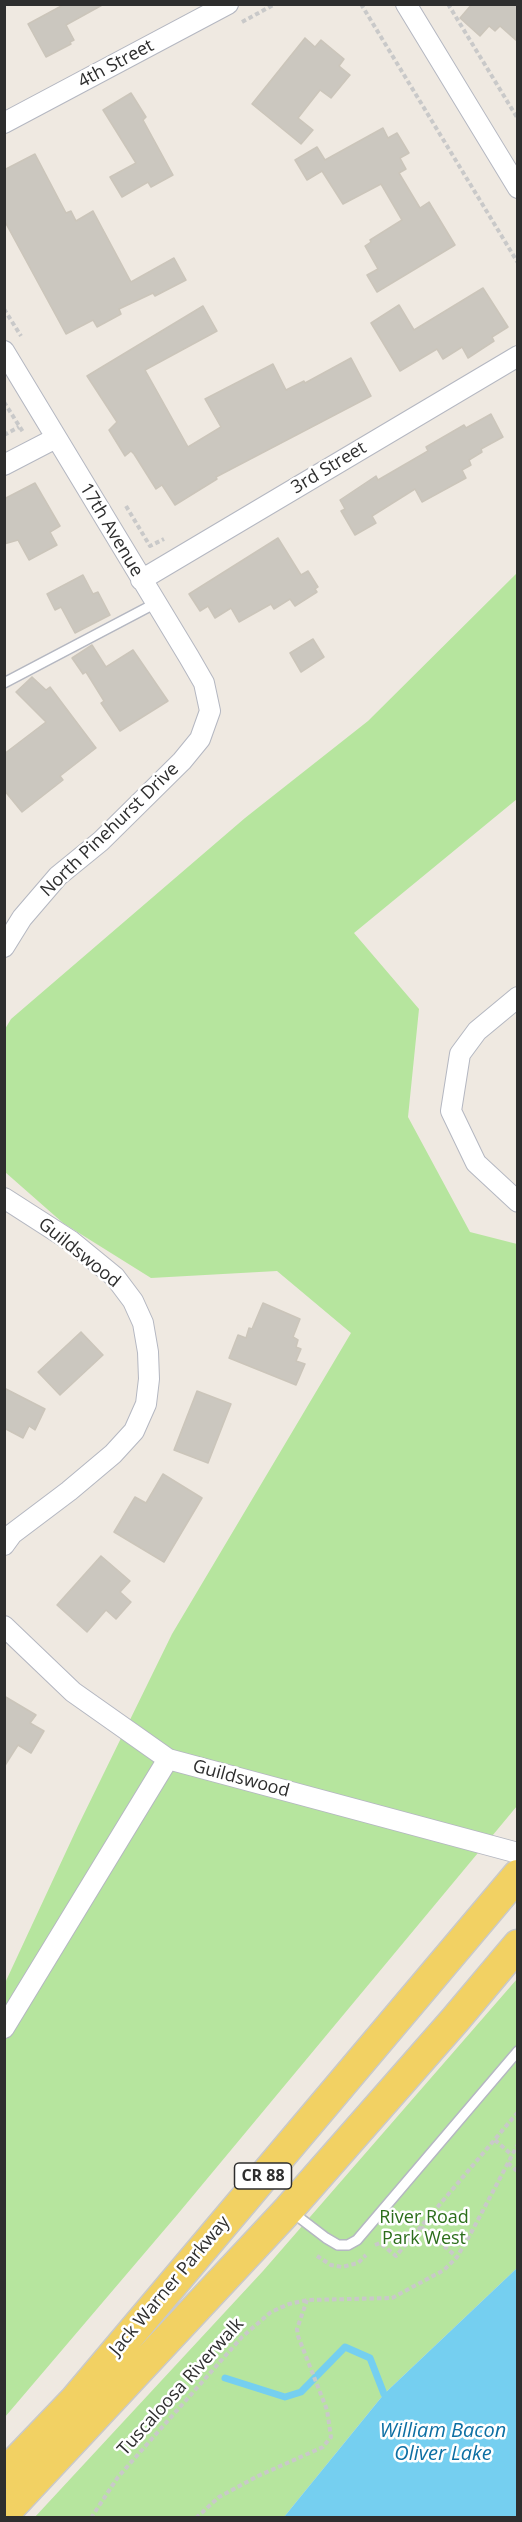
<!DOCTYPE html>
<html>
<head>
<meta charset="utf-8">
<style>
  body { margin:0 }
  #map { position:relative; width:522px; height:2522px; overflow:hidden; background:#efe9e1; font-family:"Open Sans",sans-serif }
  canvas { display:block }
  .frame { position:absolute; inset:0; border:6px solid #2e2e2e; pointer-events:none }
</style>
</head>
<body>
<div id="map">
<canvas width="522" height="2522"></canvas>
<div class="frame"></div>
</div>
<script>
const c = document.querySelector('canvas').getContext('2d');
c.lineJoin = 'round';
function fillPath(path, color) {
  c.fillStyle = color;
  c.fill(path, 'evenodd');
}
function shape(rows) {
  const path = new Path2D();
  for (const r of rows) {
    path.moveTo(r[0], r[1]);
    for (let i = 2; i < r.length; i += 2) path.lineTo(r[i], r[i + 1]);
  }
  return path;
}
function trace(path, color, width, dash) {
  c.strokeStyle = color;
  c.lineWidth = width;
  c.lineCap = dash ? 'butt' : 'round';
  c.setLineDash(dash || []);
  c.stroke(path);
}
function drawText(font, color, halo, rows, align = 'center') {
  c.font = font + ' "Open Sans",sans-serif';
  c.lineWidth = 5;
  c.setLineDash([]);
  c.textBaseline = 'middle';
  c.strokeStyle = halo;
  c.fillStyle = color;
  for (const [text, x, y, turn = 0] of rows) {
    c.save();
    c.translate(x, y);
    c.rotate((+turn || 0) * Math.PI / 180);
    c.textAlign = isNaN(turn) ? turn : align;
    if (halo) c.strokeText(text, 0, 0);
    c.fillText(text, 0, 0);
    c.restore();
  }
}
const green = shape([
  [517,573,517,799,354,933,419,1009,408,1117,470,1232,517,1244,517,1806,177,2215,5,2417,5,1983,78,1826,172,1634,351,1333,277,1271,151,1278,63,1223,5,1172,5,1029,11,1019,245,818,368,721],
  [517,1979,517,2268,384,2394,284,2517,34,2518,263,2271]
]);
const water = shape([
  [517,2268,517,2517,284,2517,384,2394]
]);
const stream = shape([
  [225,2378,285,2397,301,2392,345,2347,370,2358,384,2394,390,2400]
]);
const building = shape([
  [65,4,104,4,66,25,74,40,70,42,71,44,46,57,28,24,65,4],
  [472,4,518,4,518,42,500,26,495,31,489,26,480,36,460,18,472,4],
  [305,38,315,47,321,40,344,59,339,66,350,75,331,98,320,90,298,118,313,130,301,144,252,104,305,38],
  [131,93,146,117,143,120,173,175,151,187,148,182,122,197,110,177,136,163,103,110,131,93],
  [383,128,388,138,397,133,409,153,400,158,406,169,399,173,420,208,429,202,455,245,377,292,367,275,378,269,365,246,371,242,370,240,402,220,381,184,343,204,322,171,307,180,295,160,317,147,325,160,383,128],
  [35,154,66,213,71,211,76,221,93,211,131,282,174,258,186,280,155,296,153,293,119,309,121,314,97,327,93,320,66,334,4,220,4,170,35,154],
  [483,288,508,327,492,337,494,341,468,358,462,347,443,359,437,349,400,371,371,323,399,305,414,330,483,288],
  [203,306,217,331,145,370,188,447,221,427,205,399,273,364,286,390,304,381,305,383,351,358,371,396,216,477,217,479,175,505,162,485,156,489,134,454,131,451,125,456,109,430,117,422,87,376,203,306],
  [491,414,503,437,481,449,482,452,469,460,471,465,462,470,466,478,422,502,415,489,372,516,376,523,355,535,341,511,345,509,340,500,376,476,378,480,428,451,426,447,464,425,466,428,491,414],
  [35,483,60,526,50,532,57,545,29,560,18,540,4,544,4,499,35,483],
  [278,538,301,575,308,571,318,587,315,589,317,592,295,606,290,599,274,609,271,604,239,622,231,608,215,618,208,606,200,611,189,594,278,538],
  [83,575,93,594,98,592,110,615,75,633,61,607,55,610,47,594,83,575],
  [313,639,324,657,301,672,290,653,313,639],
  [92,645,106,667,133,650,168,701,120,731,101,703,104,701,86,672,83,674,72,658,92,645],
  [32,677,46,690,50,687,96,748,60,776,63,780,22,812,4,790,4,754,46,722,16,692,32,677],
  [263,1303,300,1319,293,1337,298,1340,296,1347,301,1349,296,1361,305,1364,296,1385,229,1358,238,1335,246,1338,249,1328,252,1329,263,1303],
  [81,1332,103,1355,60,1395,38,1372,81,1332],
  [4,1388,45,1409,35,1430,29,1426,23,1438,4,1428,4,1388],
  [197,1391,231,1404,208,1463,174,1450,197,1391],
  [163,1474,202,1498,164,1562,114,1532,135,1497,146,1503,163,1474],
  [101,1556,130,1581,120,1592,131,1602,116,1619,106,1610,87,1632,57,1605,101,1556],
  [4,1696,36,1715,30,1723,44,1731,31,1753,18,1745,4,1767,4,1696]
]);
const path = shape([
  [361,4,518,263],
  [448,4,518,119],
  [242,22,275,4],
  [4,309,21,336],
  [4,402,23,432],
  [4,435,19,427],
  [126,506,150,546,164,539],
  [495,2140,512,2155],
  [508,2163,518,2172],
  [421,2227,457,2257],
  [375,2245,380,2243,396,2256,518,2112],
  [317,2256,331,2265,342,2267,358,2263,366,2255],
  [91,2518,118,2477,242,2337,271,2312,289,2304,307,2300,392,2298,444,2270,457,2257,471,2233,518,2144],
  [196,2518,219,2497,258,2476,323,2447,331,2437,327,2410,298,2336,297,2329,307,2300]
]);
const lane = shape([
  [4,683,156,603],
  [292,2212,326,2238,338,2245,348,2245,357,2240,518,2051]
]);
const street = shape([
  [406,4,518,188],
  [4,123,228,4],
  [4,351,189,657,204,683,210,711,200,739,182,761,101,841,58,876,22,918,4,947],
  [4,465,56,438],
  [141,580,518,356],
  [518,997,477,1031,460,1054,451,1111,476,1163,518,1202],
  [4,1198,71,1241,115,1277,133,1301,143,1323,148,1352,149,1379,146,1404,134,1431,113,1454,69,1491,12,1534,4,1545],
  [4,1626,73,1692,168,1759,518,1853],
  [4,2028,168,1759]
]);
const primary = shape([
  [4,2474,75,2400,518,1875],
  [4,2514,289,2209,455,2020,518,1945]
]);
const shields = [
  [263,2176,57]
];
const shieldNames = [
  ["CR 88",263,2176]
];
const streetNames = [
  ["4th Street",116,64,-28],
  ["3rd Street",329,468,-31],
  ["17th Avenue",111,530,59],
  ["North Pinehurst Drive",110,830,-44],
  ["Guildswood",79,1253,39],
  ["Guildswood",241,1779,15],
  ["Jack Warner Parkway",170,2286,-50],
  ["Tuscaloosa Riverwalk",181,2387,-48]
];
const parkNames = [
  ["River Road",424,2218],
  ["Park West",424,2239]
];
const waterNames = [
  ["William Bacon",443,2431],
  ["Oliver Lake",443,2454]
];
fillPath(green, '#b6e59e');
fillPath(water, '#75cff0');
trace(stream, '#75cff0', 7);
fillPath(building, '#cbc7bf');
trace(building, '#cbc5ba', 1.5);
trace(lane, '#b4b7c1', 12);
trace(street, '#b4b7c1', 22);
trace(primary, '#c9c9c9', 33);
trace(path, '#c9c9c9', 4, [4.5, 3]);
trace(lane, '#fff', 9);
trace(street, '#fff', 20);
trace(primary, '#f2d163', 30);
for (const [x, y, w] of shields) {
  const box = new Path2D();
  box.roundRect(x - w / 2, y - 13, w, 26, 4.5);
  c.fillStyle = '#fff';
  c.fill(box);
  trace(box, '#2e2e2e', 1.5);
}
drawText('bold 16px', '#2e2e2e', null, shieldNames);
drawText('18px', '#2e2e2e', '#fff', streetNames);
drawText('18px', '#2c6e1b', '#fff', parkNames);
drawText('italic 20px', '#0d6fa3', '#fff', waterNames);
</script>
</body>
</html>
